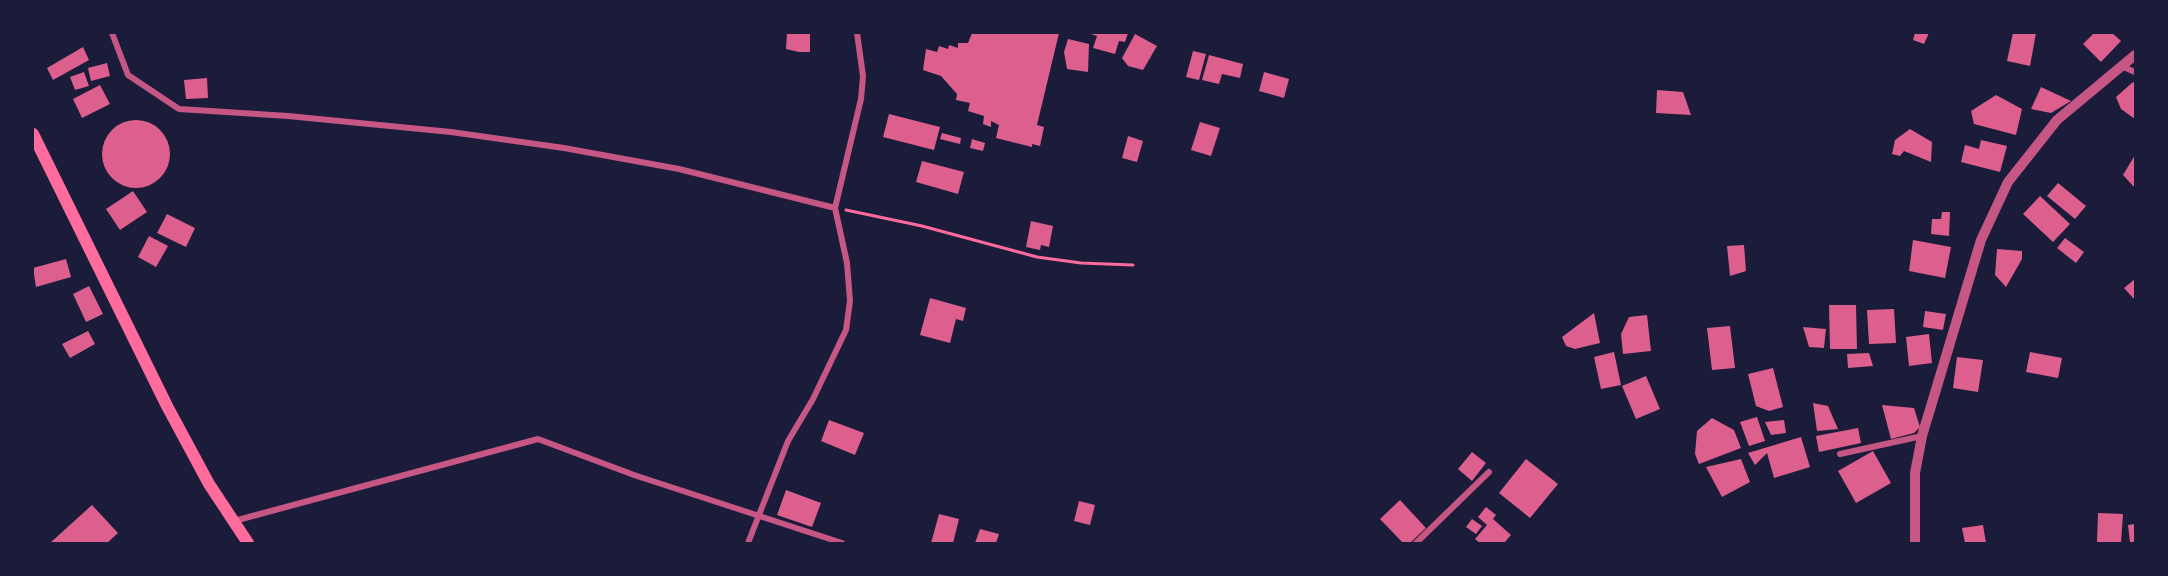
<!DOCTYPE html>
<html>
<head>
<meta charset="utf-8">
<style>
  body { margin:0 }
  #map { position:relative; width:2168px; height:576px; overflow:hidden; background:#1b1b3a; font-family:"Titillium Web",sans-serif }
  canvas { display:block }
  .frame { position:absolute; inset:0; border:34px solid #1b1b3a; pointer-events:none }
</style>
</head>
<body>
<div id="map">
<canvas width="2168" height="576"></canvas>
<div class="frame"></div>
</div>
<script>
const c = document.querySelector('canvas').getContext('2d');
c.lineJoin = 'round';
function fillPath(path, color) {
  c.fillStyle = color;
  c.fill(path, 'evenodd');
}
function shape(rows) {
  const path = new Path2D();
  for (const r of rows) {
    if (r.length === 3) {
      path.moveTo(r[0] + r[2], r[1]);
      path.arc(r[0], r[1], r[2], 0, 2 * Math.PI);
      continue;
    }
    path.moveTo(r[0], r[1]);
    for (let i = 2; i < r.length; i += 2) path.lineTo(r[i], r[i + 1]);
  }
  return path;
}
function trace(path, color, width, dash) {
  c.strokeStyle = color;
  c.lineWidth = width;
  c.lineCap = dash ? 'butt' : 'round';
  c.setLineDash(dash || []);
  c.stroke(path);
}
const building = shape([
  [787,33,810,33,810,52,799,52,786,49],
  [972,33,1059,33,1037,125,1044,127,1040,146,1032,144,1032,147,996,138,999,125,991,121,991,127,983,124,984,116,968,111,970,103,956,100,957,94,941,76,923,70,926,49,937,52,939,46,948,49,949,45,958,48,958,43,968,43],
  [1088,33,1128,33,1125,42,1119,41,1115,54,1093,48,1097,36],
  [1915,33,1929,33,1924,44,1913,40],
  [2013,33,2036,33,2030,66,2007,61],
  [2094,33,2112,33,2121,41,2101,62,2083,44],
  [1135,34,1157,46,1143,70,1128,66,1122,58],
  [1068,39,1089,44,1088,72,1067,69,1064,52],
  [83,47,89,60,53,80,47,68],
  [1193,51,1206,54,1199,80,1186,77],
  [1209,55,1243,64,1240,78,1222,74,1219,84,1202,80],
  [107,63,110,76,91,81,88,68],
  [84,72,89,86,75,90,70,77],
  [1264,72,1289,79,1284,98,1259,91],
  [207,78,208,98,186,99,184,80],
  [2133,82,2135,84,2135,119,2121,109,2116,97],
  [100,85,110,104,82,118,73,99],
  [2041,87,2071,101,2051,113,2031,109],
  [1657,90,1683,92,1691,115,1656,113],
  [1996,95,2022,109,2016,135,1974,124,1971,111],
  [889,114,940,127,934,150,883,137],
  [136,154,34],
  [1200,122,1220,128,1211,156,1191,150],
  [1910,129,1932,142,1931,162,1904,151,1900,156,1892,154,1895,140],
  [942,133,961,138,960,144,940,139],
  [1128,136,1143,141,1137,162,1122,158],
  [972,139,985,143,983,151,970,148],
  [1981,140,2007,146,2000,172,1961,162,1965,145,1979,149],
  [2135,155,2135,188,2123,175],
  [922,161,964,172,958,194,916,182],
  [2058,183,2086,206,2075,219,2047,196],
  [133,191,147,212,120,230,106,209],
  [2040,196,2070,224,2053,242,2023,214],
  [1942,212,1950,212,1949,236,1931,234,1932,219,1941,219],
  [167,214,195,228,186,247,157,233],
  [1031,221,1053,226,1049,247,1041,245,1040,250,1026,247],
  [149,236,168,246,156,267,138,257],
  [2065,238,2084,252,2076,263,2057,248],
  [1913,240,1951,247,1945,278,1909,271],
  [1744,245,1746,271,1730,276,1727,246],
  [1997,249,2022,251,2022,259,2006,287,1995,275],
  [66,259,71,277,36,287,33,268],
  [2135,279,2135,300,2124,288],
  [89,286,103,314,86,322,73,294],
  [930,298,966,308,963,321,956,319,950,343,920,335],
  [1829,305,1856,305,1857,349,1830,349],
  [1894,309,1896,343,1869,344,1867,310],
  [1925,311,1946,314,1943,330,1923,327],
  [1594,313,1600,343,1575,349,1566,346,1562,337],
  [1647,315,1651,351,1623,354,1621,334,1629,317],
  [1730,326,1735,368,1712,370,1707,328],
  [1803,327,1826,329,1824,348,1809,347],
  [88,331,95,344,70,358,62,344],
  [1929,334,1932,363,1909,366,1906,337],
  [1614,352,1621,385,1601,389,1594,357],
  [2030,352,2062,358,2058,378,2026,372],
  [1869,353,1873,366,1848,368,1847,354],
  [1957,357,1983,360,1978,392,1953,388],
  [1773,368,1783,407,1769,411,1756,406,1748,374],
  [1646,376,1660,409,1636,419,1622,386],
  [1813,403,1828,406,1838,429,1817,431],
  [1882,405,1914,408,1920,427,1914,433,1891,439],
  [1757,417,1765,441,1749,446,1740,422],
  [1712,418,1734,430,1741,448,1699,464,1695,454,1697,431],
  [829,420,864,433,855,455,821,441],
  [1784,420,1786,433,1771,435,1765,422],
  [1858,428,1861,443,1819,452,1816,436],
  [1801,437,1810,467,1774,478,1767,453,1755,465,1748,453],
  [1873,451,1891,483,1856,503,1838,471],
  [1472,452,1486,463,1472,481,1458,469],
  [1526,459,1558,484,1530,518,1499,493],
  [1741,459,1750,482,1722,497,1706,467],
  [786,490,821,503,812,527,777,515],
  [1400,500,1426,528,1410,543,1403,543,1380,519],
  [1079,501,1095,505,1090,525,1074,521],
  [92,505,118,533,107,543,50,543],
  [1486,507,1496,515,1493,519,1511,535,1504,543,1480,543,1475,539,1487,525,1478,517],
  [2098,513,2123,514,2121,543,2097,543],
  [939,514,959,519,953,543,931,543],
  [1472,519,1482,526,1476,534,1466,527],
  [2135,524,2135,543,2130,543,2128,525],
  [1983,525,1986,543,1965,543,1962,528],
  [980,529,999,534,996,543,975,543]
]);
const path = shape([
  [846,210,922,226,1037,257,1081,263,1133,265]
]);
const minor = shape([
  [112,33,128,75,179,109,288,116,451,132,564,148,679,169,835,208],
  [2121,66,2135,72],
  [1840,454,1922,436],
  [234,521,538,439,634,475,842,543],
  [748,543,788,441,813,399,846,330,850,301,847,263,835,208,861,99,863,76,857,33],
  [1416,543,1489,472]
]);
const tertiary = shape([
  [1915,543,1915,473,1922,436,1981,240,2008,182,2057,120,2135,55]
]);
const primary = shape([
  [33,134,167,406,209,484,248,543]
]);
fillPath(building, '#dd5f8e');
trace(path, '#ff6b9d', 3);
trace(minor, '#c65784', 6);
trace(tertiary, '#c65784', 10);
trace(primary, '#ff6b9d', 12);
</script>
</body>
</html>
